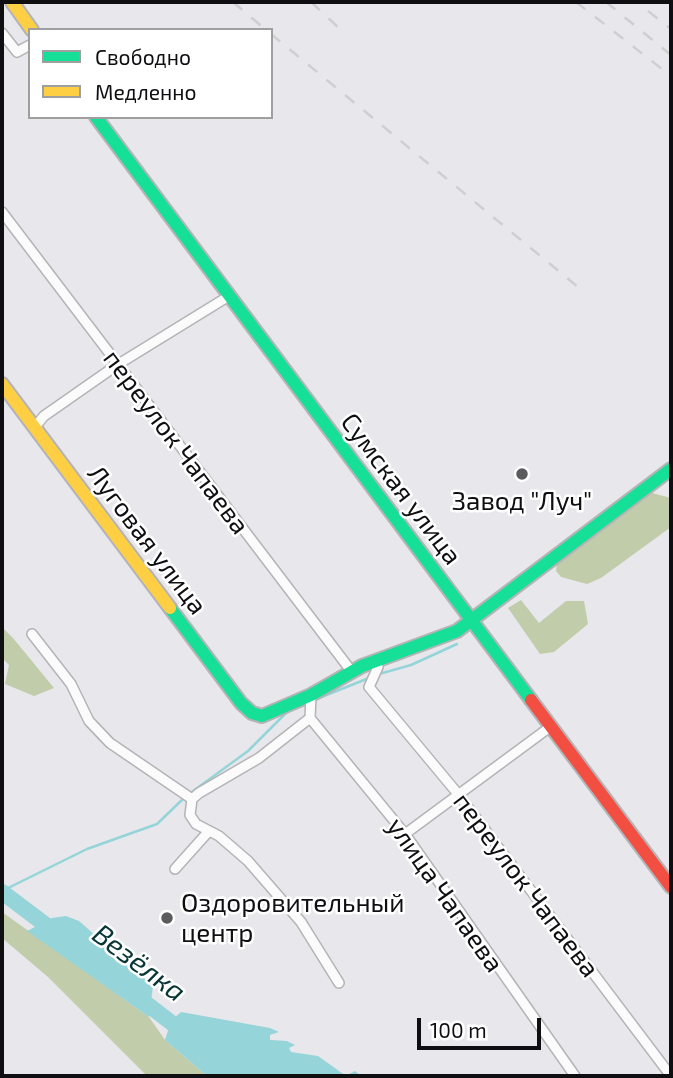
<!DOCTYPE html>
<html>
<head>
<meta charset="utf-8">
<style>
  body { margin:0 }
  #map { position:relative; width:673px; height:1078px; overflow:hidden; background:#e8e7eb; font-family:"Exo 2",sans-serif }
  canvas { display:block }
  .frame { position:absolute; inset:0; border:4px solid #0f0e11; pointer-events:none }
  .legend { position:absolute; left:28px; top:28px; width:245px; height:91px; box-sizing:border-box; background:#fff; border:2px solid #9f9fa0; margin:0; padding:9px 12px; list-style:none; font-size:21px; color:#0f0e11 }
  .legend li { display:flex; align-items:center; gap:14px; height:35px }
  .legend b { width:35px; border:2px solid #9f9fa0 }
  .scale { position:absolute; left:417px; top:1018px; width:124px; height:32px; box-sizing:border-box; border:4px solid #0f0e11; border-top:0; padding-left:9px; font-size:21px; line-height:24px; white-space:nowrap; color:#0f0e11; -webkit-text-stroke:5px #fff; paint-order:stroke }
</style>
</head>
<body>
<div id="map">
<canvas width="673" height="1078"></canvas>
<div class="frame"></div>
<ul class="legend">
<li><b style="height:9px;background:#16e098"></b>Свободно</li>
<li><b style="height:9px;background:#ffcf43"></b>Медленно</li>
</ul>
<div class="scale">100 m</div>
</div>
<script>
const c = document.querySelector('canvas').getContext('2d');
c.lineJoin = 'round';
function fillPath(path, color) {
  c.fillStyle = color;
  c.fill(path, 'evenodd');
}
function shape(rows) {
  const path = new Path2D();
  for (const r of rows) {
    path.moveTo(r[0], r[1]);
    for (let i = 2; i < r.length; i += 2) path.lineTo(r[i], r[i + 1]);
  }
  return path;
}
function trace(path, color, width, dash) {
  c.strokeStyle = color;
  c.lineWidth = width;
  c.lineCap = dash ? 'butt' : 'round';
  c.setLineDash(dash || []);
  c.stroke(path);
}
function drawText(font, color, halo, rows, align = 'center') {
  c.font = font + ' "Exo 2",sans-serif';
  c.lineWidth = 5;
  c.setLineDash([]);
  c.textBaseline = 'middle';
  c.strokeStyle = halo;
  c.fillStyle = color;
  for (const [text, x, y, turn = 0] of rows) {
    c.save();
    c.translate(x, y);
    c.rotate((+turn || 0) * Math.PI / 180);
    c.textAlign = isNaN(turn) ? turn : align;
    if (halo) c.strokeText(text, 0, 0);
    c.fillText(text, 0, 0);
    c.restore();
  }
}
const forest = shape([
  [652,493,671,498,671,527,601,578,587,584,561,577,556,571,557,563,617,514],
  [521,600,539,623,566,601,584,601,588,624,554,652,540,654,508,608],
  [2,627,13,638,54,688,34,696,5,684,9,665,2,658],
  [2,912,149,1017,165,1040,207,1076,147,1076,48,977,2,938]
]);
const water = shape([
  [66,916,79,921,153,986,149,1017,27,931,52,918],
  [181,1012,270,1028,279,1032,270,1035,270,1040,287,1041,295,1045,289,1048,291,1052,318,1056,346,1076,355,1071,361,1076,207,1076,165,1040,171,1021]
]);
const stream = shape([
  [379,674,411,665,457,644],
  [314,700,369,678],
  [189,794,248,751,288,711],
  [2,891,87,849,157,824,184,798]
]);
const river = shape([
  [2,892,59,935],
  [134,994,186,1034]
]);
const street = shape([
  [2,33,17,52,30,45],
  [2,212,352,672],
  [34,428,44,416,117,365,229,296],
  [32,634,71,684,89,721,110,743,192,799],
  [376,661,378,667,369,687,458,794,671,1076],
  [310,718,405,834,575,1076],
  [310,718,259,758,199,793,192,799,190,815,196,824,219,836,248,861,301,922,339,983],
  [310,718,311,695],
  [405,834,550,727],
  [175,869,209,831]
]);
const fast = shape([
  [96,117,531,700],
  [170,608,241,703,252,713,262,716,311,695,362,666,457,631,671,469]
]);
const slow = shape([
  [12,2,32,30],
  [2,384,170,608]
]);
const jam = shape([
  [531,700,671,887]
]);
const rail = shape([
  [233,2,266,30],
  [311,2,339,28],
  [576,2,671,76],
  [606,2,671,55],
  [648,11,671,29],
  [271,34,578,287]
]);
const markers = [
  [522,474,7,"#5b5a5d"],
  [167,918,7,"#5b5a5d"]
];
const streetNames = [
  ["переулок Чапаева",176,442,53],
  ["Сумская улица",401,489,53],
  ["Луговая улица",147,540,53],
  ["переулок Чапаева",526,885,53],
  ["улица Чапаева",445,895,55]
];
const poiNames = [
  ["Завод \"Луч\"",522,501],
  ["Оздоровительный",181,903,"left"],
  ["центр",181,933,"left"]
];
const waterNames = [
  ["Везёлка",139,963,37]
];
fillPath(forest, '#c1ccab');
fillPath(water, '#95d4d8');
trace(stream, '#95d4d8', 2.5);
trace(river, '#95d4d8', 16);
trace(street, '#b4b3b6', 12);
trace(fast, '#b4b3b6', 16);
trace(slow, '#b4b3b6', 16);
trace(jam, '#b4b3b6', 16);
trace(street, '#fcfbfc', 9);
trace(fast, '#16e098', 12);
trace(slow, '#ffcf43', 12);
trace(jam, '#f24e42', 12);
trace(rail, '#cfcfd0', 2.5, [12, 12]);
for (const [x, y, r, color] of markers) {
  const dot = new Path2D();
  dot.arc(x, y, r, 0, 2 * Math.PI);
  c.fillStyle = color;
  c.fill(dot);
  trace(dot, '#fff', 2.5);
}
drawText('26px', '#0f0e11', '#fff', streetNames);
drawText('26px', '#0f0e11', '#fff', poiNames);
drawText('italic 28px', '#083637', '#fff', waterNames);
</script>
</body>
</html>
